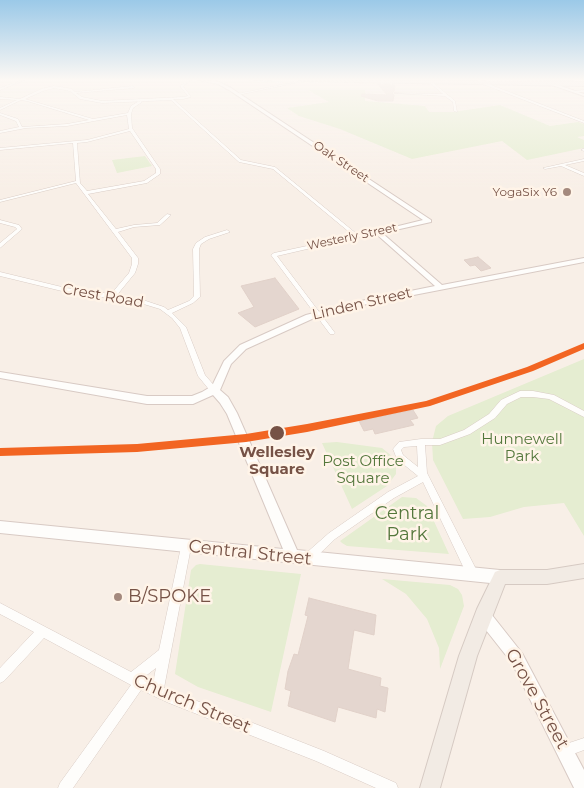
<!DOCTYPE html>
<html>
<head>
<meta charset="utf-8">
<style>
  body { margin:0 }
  canvas { display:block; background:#f8efe7 }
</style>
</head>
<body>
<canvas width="584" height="788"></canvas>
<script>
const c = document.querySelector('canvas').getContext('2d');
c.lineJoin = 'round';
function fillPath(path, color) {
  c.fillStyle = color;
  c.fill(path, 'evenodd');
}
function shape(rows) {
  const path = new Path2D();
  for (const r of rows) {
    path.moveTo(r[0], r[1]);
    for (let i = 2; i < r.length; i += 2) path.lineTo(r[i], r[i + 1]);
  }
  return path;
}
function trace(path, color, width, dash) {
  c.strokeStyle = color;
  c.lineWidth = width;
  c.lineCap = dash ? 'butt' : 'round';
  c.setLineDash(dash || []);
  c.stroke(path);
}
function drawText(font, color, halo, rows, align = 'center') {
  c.font = font + ' Montserrat,sans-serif';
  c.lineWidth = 5;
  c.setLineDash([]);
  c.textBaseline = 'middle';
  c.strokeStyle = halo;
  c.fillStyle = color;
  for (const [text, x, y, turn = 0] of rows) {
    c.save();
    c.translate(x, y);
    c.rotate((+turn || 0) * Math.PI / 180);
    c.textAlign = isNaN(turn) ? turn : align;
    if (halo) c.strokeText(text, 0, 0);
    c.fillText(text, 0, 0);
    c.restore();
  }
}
const green = shape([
  [308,90,365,90,365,101,425,106,429,112,453,112,500,105,550,126,578,122,584,124,584,136,577,137,584,140,584,148,527,160,502,141,412,159,340,129,299,116,287,108,329,102],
  [145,156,152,166,117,173,112,160],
  [584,359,584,536,564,503,524,507,490,517,463,519,433,460,432,442,436,426,448,416],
  [337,442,382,448,393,457,396,466,396,474,387,486,352,509,322,443],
  [402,497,416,498,427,506,449,554,347,546,342,543,340,541],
  [200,564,301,574,271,712,198,687,175,674,191,570,196,565],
  [382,579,450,585,458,589,462,595,464,606,440,669,439,648,427,619,406,594]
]);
const stream = shape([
  [250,80,281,82]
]);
const building = shape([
  [378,84,395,85,394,91,392,93,394,95,393,101,378,101,361,96,362,94,387,95,378,84],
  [478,257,491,268,481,271,475,265,470,266,464,260,478,257],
  [275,278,299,309,255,327,238,313,254,307,241,286,275,278],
  [413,410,418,418,410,420,414,425,375,434,373,429,364,431,359,421,413,410],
  [309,598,376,615,374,635,354,630,348,669,381,678,380,686,388,688,385,712,377,709,376,718,338,707,335,722,288,706,291,691,285,689,288,671,294,654,298,655,308,616,305,615,309,598]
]);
const street = shape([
  [23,80,25,80,0,90,0,88,23,80],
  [190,80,192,80,183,86,191,97,183,99,173,99,241,160,275,167,358,235,377,230,380,232,277,256,335,333,334,334,330,334,271,255,274,253,354,236,273,169,239,162,171,100,102,103,80,99,70,91,54,88,43,91,25,99,93,119,128,113,131,106,139,101,142,102,133,108,131,114,132,128,160,169,160,174,147,183,88,194,116,229,134,225,157,223,167,214,171,215,160,225,134,227,118,232,138,258,138,264,135,273,117,295,140,299,164,307,168,310,189,301,194,296,193,249,196,243,205,237,227,230,230,232,209,239,201,244,199,249,200,297,193,303,172,313,186,327,205,375,218,390,214,393,211,392,198,376,180,328,172,318,160,309,137,302,66,292,0,276,0,272,66,288,111,294,129,273,132,264,132,258,76,183,0,202,0,200,76,181,73,143,0,150,0,148,87,140,129,129,127,115,67,126,26,128,0,133,0,131,19,127,16,121,0,115,0,113,18,119,22,127,67,124,89,120,27,101,21,100,0,110,0,108,17,100,0,99,0,97,20,99,41,89,54,86,72,89,75,92,133,86,134,88,76,93,82,97,102,101,183,97,188,96,180,86,190,80],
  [130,131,156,169,156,173,144,181,87,191,80,183,77,143,87,142,130,131],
  [305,80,308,80,238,95,237,94,305,80],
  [445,80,447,80,449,81,448,82,445,80],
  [431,81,455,101,457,112,454,111,453,102,445,96,394,93,443,94,430,83,431,81],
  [481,81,584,121,584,123,480,83,481,81],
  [584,90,584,92,572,92,573,91,584,90],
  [583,149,584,149,584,151,581,150,583,149],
  [584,159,584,161,565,165,584,173,584,176,561,166,545,169,543,168,584,159],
  [0,220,19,225,22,229,0,248,0,243,17,229,15,227,0,223,0,220],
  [520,391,533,391,554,395,584,411,584,417,549,399,533,397,521,397,507,404,495,418,470,434,440,445,425,445,427,473,477,571,478,575,477,579,473,580,469,579,423,482,394,498,335,539,312,561,308,563,304,561,303,558,304,555,329,533,388,492,418,476,397,459,393,449,399,442,421,439,440,439,464,430,489,414,501,400,520,391],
  [417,446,418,467,403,455,401,450,404,447,417,446],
  [186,542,189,544,191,547,164,688,324,751,396,783,398,788,376,788,316,761,169,703,141,690,73,788,58,788,60,783,131,685,44,638,4,681,0,683,0,668,34,632,0,614,0,603,131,672,159,650,181,547,183,544,186,542],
  [156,668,153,683,143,678,156,668],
  [584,738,584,750,565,757,560,756,559,751,560,746,584,738]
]);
const secondary = shape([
  [198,80,219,82,231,88,431,220,431,222,382,233,442,285,584,258,584,262,357,306,312,319,246,349,231,364,220,390,228,397,237,413,297,550,500,570,505,572,507,577,505,582,500,584,0,533,0,521,283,549,227,414,220,403,213,395,193,404,147,404,0,378,0,372,147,396,192,396,202,392,212,386,224,361,240,345,306,315,356,302,435,286,374,232,423,220,229,90,218,84,198,80],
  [477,80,481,80,483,81,481,82,477,80],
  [549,82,584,94,584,96,549,84,549,82],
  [483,608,488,610,522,653,584,770,584,788,574,788,512,663,478,620,476,615,478,610,483,608]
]);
const primary = shape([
  [584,564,584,578,547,584,505,584,477,656,440,788,420,788,459,656,477,609,495,572,500,570,547,570,584,564]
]);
const highway = shape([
  [300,80,584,82,584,86,302,81,300,80]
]);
const rail1 = shape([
  [584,343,584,349,533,371,430,406,307,432,246,442,137,452,0,456,0,448,137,444,246,434,307,424,426,401,527,367,584,343]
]);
const markers = [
  [567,192,5,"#a4897e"],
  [277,433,8,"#765246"],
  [118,597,5,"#a4897e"]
];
const farStreetnames = [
  ["Oak Street",341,162,34],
  ["Westerly Street",352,237,-12]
];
const farPoinames = [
  ["YogaSix Y6",557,192]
];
const streetNames = [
  ["Crest Road",103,296,10],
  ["Linden Street",362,304,-13]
];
const parkNames = [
  ["Hunnewell",522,440],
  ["Park",522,457],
  ["Post Office",363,462],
  ["Square",363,479]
];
const stopNames = [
  ["Wellesley",277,453],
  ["Square",277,470]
];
const nearParknames = [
  ["Central",407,514],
  ["Park",407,535]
];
const nearStreetnames = [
  ["Central Street",250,553,6],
  ["Grove Street",537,699,61],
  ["Church Street",192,704,23]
];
const nearPoinames = [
  ["B/SPOKE",128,597]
];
fillPath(green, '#e5edd1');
trace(stream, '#c8e9e8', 1);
fillPath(building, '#e4d6cf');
trace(building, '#e1d1c9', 1);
trace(street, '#d9ccc5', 1);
trace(secondary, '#d8cac4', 2);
trace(primary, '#d6cac3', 2);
trace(highway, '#d6cac3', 2);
fillPath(street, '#fefdfb');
fillPath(secondary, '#fefdfb');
fillPath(primary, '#f2ebe4');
fillPath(highway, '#f1e6e3');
fillPath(rail1, '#f26522');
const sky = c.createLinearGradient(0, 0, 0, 190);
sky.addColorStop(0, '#9bc9e8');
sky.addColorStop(0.42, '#fcf8f4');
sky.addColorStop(1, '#fcf8f400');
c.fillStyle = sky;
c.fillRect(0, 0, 584, 190);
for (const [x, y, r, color] of markers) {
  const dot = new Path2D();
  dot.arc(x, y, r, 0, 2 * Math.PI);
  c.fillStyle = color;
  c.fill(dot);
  trace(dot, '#fff4e8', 2);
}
drawText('12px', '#765246', '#fff4e8', farStreetnames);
drawText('12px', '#765246', '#fff4e8', farPoinames, 'right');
drawText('15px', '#765246', '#fff4e8', streetNames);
drawText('15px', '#53773b', '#fff4e8', parkNames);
drawText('bold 15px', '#765246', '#fff4e8', stopNames);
drawText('18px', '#53773b', '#fff4e8', nearParknames);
drawText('18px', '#765246', '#fff4e8', nearStreetnames);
drawText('18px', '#765246', '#fff4e8', nearPoinames, 'left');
</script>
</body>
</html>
